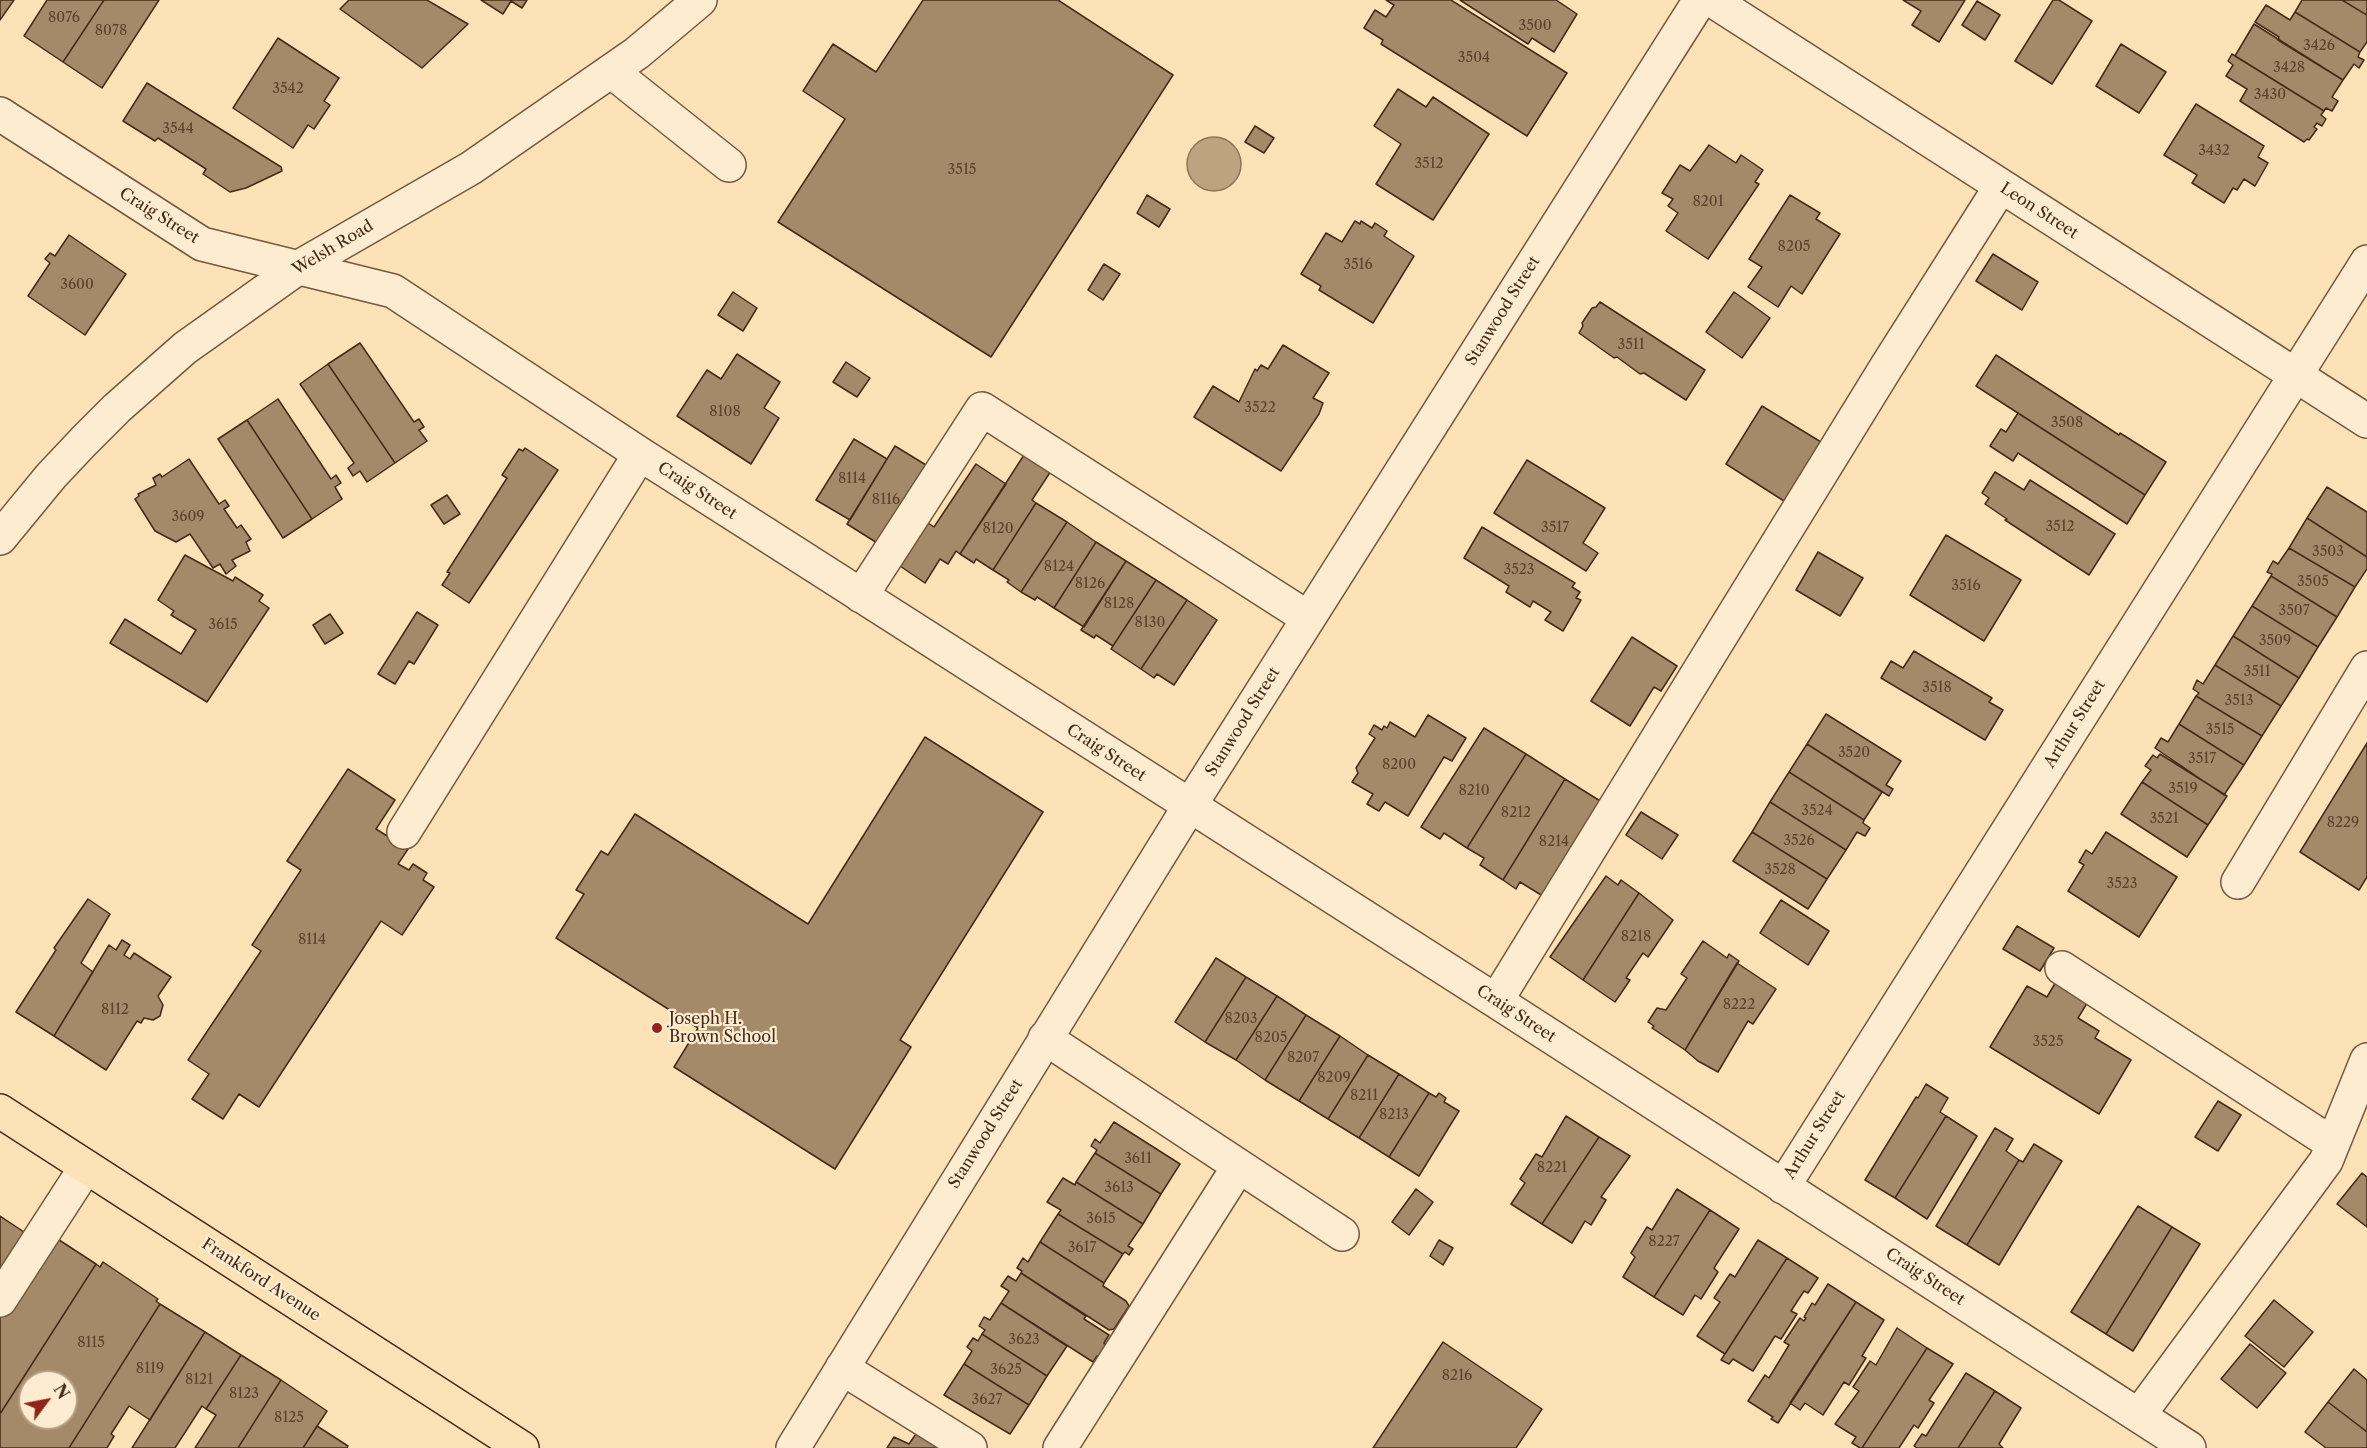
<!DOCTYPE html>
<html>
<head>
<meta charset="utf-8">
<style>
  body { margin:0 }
  #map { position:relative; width:2367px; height:1448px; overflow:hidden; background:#fee2b7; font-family:"Libre Caslon Text",serif }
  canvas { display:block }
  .north { position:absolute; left:18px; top:1370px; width:60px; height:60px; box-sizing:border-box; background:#feecd0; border:2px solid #b49e86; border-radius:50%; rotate:58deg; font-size:16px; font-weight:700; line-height:24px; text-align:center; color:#452a17 }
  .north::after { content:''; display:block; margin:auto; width:21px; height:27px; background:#8f2418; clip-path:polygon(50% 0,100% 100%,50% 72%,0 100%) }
</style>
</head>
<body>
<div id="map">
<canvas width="2367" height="1448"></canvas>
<div class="north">N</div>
</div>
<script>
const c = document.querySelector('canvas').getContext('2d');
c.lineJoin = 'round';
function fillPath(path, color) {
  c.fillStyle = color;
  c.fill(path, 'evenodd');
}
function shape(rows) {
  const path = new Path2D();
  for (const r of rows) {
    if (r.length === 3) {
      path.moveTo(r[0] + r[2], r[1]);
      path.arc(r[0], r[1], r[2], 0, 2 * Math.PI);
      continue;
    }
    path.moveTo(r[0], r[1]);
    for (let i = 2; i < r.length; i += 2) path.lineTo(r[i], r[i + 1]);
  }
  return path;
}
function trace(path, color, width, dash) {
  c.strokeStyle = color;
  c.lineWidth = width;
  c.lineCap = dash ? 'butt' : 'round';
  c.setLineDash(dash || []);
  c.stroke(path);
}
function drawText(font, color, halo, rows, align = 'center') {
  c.font = font + ' "Libre Caslon Text",serif';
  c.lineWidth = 4.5;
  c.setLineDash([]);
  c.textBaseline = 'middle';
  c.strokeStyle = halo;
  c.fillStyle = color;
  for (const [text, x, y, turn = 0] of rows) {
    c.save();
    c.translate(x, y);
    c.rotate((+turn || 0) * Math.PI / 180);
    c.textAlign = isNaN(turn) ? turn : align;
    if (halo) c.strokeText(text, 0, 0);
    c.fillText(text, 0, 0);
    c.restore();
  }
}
const water = shape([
  [1214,164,27]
]);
const building = shape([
  [0,0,14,0,0,20,0,0],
  [47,0,104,0,63,62,24,36,47,0],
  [104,0,159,0,102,88,63,62,104,0],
  [349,0,427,0,468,24,422,68,340,9,349,0],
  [481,0,527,0,522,8,511,1,503,14,481,0],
  [923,0,1058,0,1173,75,991,357,778,222,845,119,803,91,833,44,876,72,923,0],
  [1386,0,1451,0,1567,73,1527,136,1381,44,1383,40,1364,28,1375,10,1386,17,1394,5,1386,0],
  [1460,0,1556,0,1577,14,1554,52,1532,38,1528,44,1460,0],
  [1903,0,1965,0,1939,42,1912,25,1921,11,1903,0],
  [2053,0,2059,0,2092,21,2052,84,2015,61,2053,0],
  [2302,0,2342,0,2367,15,2367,42,2360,52,2295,12,2302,0],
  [2342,0,2367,0,2367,15,2342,0],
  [1977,1,2000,15,1985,40,1962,25,1977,1],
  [2266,5,2290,20,2295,12,2360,52,2358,57,2364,60,2359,68,2354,64,2343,80,2278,40,2279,37,2255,22,2266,5],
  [2254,24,2343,80,2332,97,2338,101,2332,111,2326,108,2324,111,2235,56,2254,24],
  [278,38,339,78,324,101,330,105,314,129,308,125,293,148,233,108,278,38],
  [2121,44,2166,72,2139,113,2096,86,2121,44],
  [2232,54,2324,111,2321,115,2326,119,2322,126,2317,123,2314,127,2317,129,2309,140,2307,139,2304,142,2240,101,2247,89,2226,76,2233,65,2228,61,2232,54],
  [147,83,281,167,282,171,246,188,230,192,203,174,206,169,158,138,155,141,123,121,147,83],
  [1398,89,1426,107,1433,97,1489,134,1433,220,1376,184,1401,144,1374,126,1398,89],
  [2196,104,2264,146,2258,157,2268,163,2255,186,2244,179,2237,190,2233,188,2224,203,2192,183,2197,175,2164,155,2196,104],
  [1255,126,1274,138,1264,153,1245,142,1255,126],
  [1709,145,1736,163,1741,155,1763,170,1755,182,1759,184,1708,259,1666,231,1678,213,1668,206,1673,199,1662,193,1680,165,1690,171,1709,145],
  [1147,195,1170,209,1159,227,1137,213,1147,195],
  [1790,195,1820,213,1816,219,1840,234,1802,294,1791,286,1778,307,1748,287,1762,267,1749,259,1790,195],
  [1355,221,1360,224,1361,221,1372,228,1375,223,1387,231,1384,236,1414,256,1373,323,1319,290,1321,286,1301,274,1326,233,1342,242,1355,221],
  [69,235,126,274,85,335,28,296,50,263,45,259,50,253,55,256,69,235],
  [1993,254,2038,282,2022,310,1976,281,1993,254],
  [1104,264,1120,274,1103,300,1088,290,1104,264],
  [733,292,757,308,743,331,718,315,733,292],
  [1734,292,1770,318,1742,358,1706,332,1734,292],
  [1600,302,1705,370,1686,400,1644,373,1640,374,1617,357,1614,358,1579,333,1583,326,1582,323,1592,308,1596,307,1600,302],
  [360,343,414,422,419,419,424,427,419,430,427,441,395,463,328,364,360,343],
  [1283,345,1329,373,1313,398,1323,403,1319,414,1281,471,1194,417,1213,386,1239,402,1255,369,1257,371,1261,365,1268,369,1283,345],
  [737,354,780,382,764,408,779,418,751,464,677,416,707,370,721,379,737,354],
  [1996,355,2119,435,2120,433,2166,462,2145,495,1976,386,1996,355],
  [846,362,870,378,857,397,833,382,846,362],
  [328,364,395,463,367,482,360,471,353,476,348,468,354,463,300,384,328,364],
  [278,399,331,479,336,475,341,483,335,487,342,499,312,519,247,420,278,399],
  [1762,406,1821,442,1784,501,1726,464,1762,406],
  [2018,413,2145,495,2127,524,2018,453,2013,461,1990,446,2001,429,2006,432,2018,413],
  [247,420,312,519,283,538,218,439,247,420],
  [854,439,887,459,850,520,816,500,854,439],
  [895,446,926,465,918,477,923,480,882,546,847,524,895,446],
  [525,448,558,470,469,603,442,585,450,573,447,572,507,478,502,475,519,449,523,451,525,448],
  [1024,455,1051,471,1032,500,1036,503,993,570,976,559,974,563,960,554,1024,455],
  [189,459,219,504,225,500,229,506,224,509,237,528,241,525,251,539,246,542,250,551,232,560,236,566,226,574,220,564,213,568,190,534,176,542,155,531,135,499,139,496,138,494,156,485,153,478,160,474,162,477,189,459],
  [1527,460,1605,508,1583,543,1598,553,1586,571,1494,513,1527,460],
  [976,464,1006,484,960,554,956,551,948,564,940,559,925,583,900,566,928,523,934,527,976,464],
  [1995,472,2024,490,2030,480,2115,534,2089,575,2005,520,2007,519,1985,504,1989,498,1982,493,1995,472],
  [2327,487,2367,512,2367,557,2307,518,2327,487],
  [447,495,460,514,444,524,431,505,447,495],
  [1036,503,1067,522,1021,592,1007,582,1009,580,993,570,1036,503],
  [2307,518,2367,557,2367,569,2355,587,2289,548,2307,518],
  [1067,522,1096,542,1054,608,1037,597,1035,600,1021,592,1067,522],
  [1482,527,1575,583,1572,587,1580,592,1576,598,1581,600,1563,631,1545,620,1551,612,1533,601,1530,607,1506,592,1509,586,1464,558,1482,527],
  [1946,535,2021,580,1984,641,1910,595,1946,535],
  [1096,542,1126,561,1084,627,1054,608,1096,542],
  [2289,548,2355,587,2337,617,2271,576,2272,574,2267,572,2273,561,2278,564,2289,548],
  [1818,552,1863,578,1840,616,1796,590,1818,552],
  [185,555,233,581,235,577,263,595,259,601,269,608,207,702,110,643,125,619,181,654,196,630,171,615,174,611,158,600,185,555],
  [1126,561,1156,580,1113,646,1096,635,1094,638,1081,630,1126,561],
  [2271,576,2337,617,2318,647,2252,606,2271,576],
  [1156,580,1187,600,1141,669,1111,649,1156,580],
  [1187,600,1217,620,1174,685,1157,674,1154,678,1141,669,1187,600],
  [2252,606,2318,647,2299,678,2233,636,2252,606],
  [417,612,438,625,414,664,409,661,395,684,378,674,417,612],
  [330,614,343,633,325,644,313,625,330,614],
  [2233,636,2299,678,2281,706,2215,665,2233,636],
  [1632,637,1677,666,1661,691,1654,687,1630,726,1591,701,1632,637],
  [1914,651,1992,698,1989,702,2003,710,1985,740,1881,678,1891,661,1903,668,1914,651],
  [2215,665,2281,706,2262,736,2196,696,2199,693,2193,689,2197,680,2203,684,2215,665],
  [2196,696,2262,736,2244,765,2179,724,2196,696],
  [1826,714,1901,761,1886,785,1893,789,1889,796,1807,744,1826,714],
  [1428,715,1466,738,1452,761,1444,757,1408,816,1385,802,1379,811,1367,804,1373,794,1352,782,1358,773,1356,768,1375,738,1369,734,1374,725,1382,730,1384,726,1387,728,1390,722,1415,737,1428,715],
  [2179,724,2244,765,2224,795,2155,748,2161,738,2168,742,2179,724],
  [1484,728,1526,754,1467,848,1444,833,1440,839,1421,827,1484,728],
  [925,737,1043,812,900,1040,911,1047,835,1169,674,1067,698,1028,556,938,584,894,576,890,601,851,608,855,635,814,808,924,925,737],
  [2367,743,2367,877,2359,890,2300,852,2367,743],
  [1807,744,1882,792,1864,820,1789,772,1807,744],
  [1526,754,1565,779,1503,880,1480,865,1484,858,1467,848,1526,754],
  [2160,754,2227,796,2208,825,2142,782,2151,770,2145,766,2153,755,2157,758,2160,754],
  [348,769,395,800,376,829,408,849,398,864,409,870,413,864,427,873,423,880,434,887,402,935,381,921,259,1107,239,1094,223,1119,192,1099,209,1074,188,1060,261,951,252,945,301,870,287,861,348,769],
  [1789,772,1864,820,1863,823,1870,828,1865,836,1857,832,1846,850,1770,802,1789,772],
  [1565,779,1605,804,1546,898,1520,882,1516,889,1503,880,1565,779],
  [2142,782,2208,825,2187,857,2121,814,2142,782],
  [1770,802,1846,850,1827,879,1752,832,1770,802],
  [1641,812,1678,835,1662,859,1626,835,1641,812],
  [1752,832,1827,879,1808,909,1733,861,1752,832],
  [2106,832,2177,877,2139,937,2068,891,2084,865,2079,862,2086,850,2092,854,2106,832],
  [1606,876,1618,885,1621,880,1639,893,1583,980,1550,957,1606,876],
  [1639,893,1673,920,1648,957,1643,953,1626,978,1630,980,1615,1002,1583,980,1639,893],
  [88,899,110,914,81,963,93,972,54,1036,16,1012,56,950,54,948,88,899],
  [1781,900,1829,931,1808,965,1760,933,1781,900],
  [2017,926,2054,948,2040,971,2003,949,2017,926],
  [122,940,130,945,124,955,130,959,134,953,171,977,158,996,163,1005,160,1016,153,1020,144,1018,141,1023,137,1021,106,1070,54,1036,109,945,116,950,122,940],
  [1703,941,1727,958,1729,954,1739,961,1685,1050,1652,1028,1654,1026,1648,1022,1657,1008,1666,1010,1687,978,1681,974,1703,941],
  [1216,958,1246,977,1205,1042,1175,1022,1216,958],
  [1737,963,1776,989,1753,1024,1748,1021,1718,1072,1698,1061,1685,1050,1737,963],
  [1246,977,1277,996,1236,1060,1205,1042,1246,977],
  [2057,980,2089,1000,2078,1018,2099,1031,2095,1038,2131,1060,2099,1114,1990,1047,2027,986,2047,997,2057,980],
  [1277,996,1306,1015,1265,1080,1236,1060,1277,996],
  [1306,1015,1340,1036,1299,1101,1265,1080,1306,1015],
  [1340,1036,1368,1055,1328,1119,1299,1101,1340,1036],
  [1368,1055,1399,1074,1359,1138,1328,1119,1368,1055],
  [1399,1074,1429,1093,1389,1157,1359,1138,1399,1074],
  [1926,1084,1948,1098,1940,1112,1946,1116,1895,1198,1865,1180,1916,1097,1918,1098,1926,1084],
  [1429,1093,1436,1097,1439,1093,1446,1098,1444,1102,1459,1111,1419,1176,1389,1157,1429,1093],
  [2218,1101,2241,1115,2218,1151,2195,1137,2218,1101],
  [1566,1116,1599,1137,1542,1224,1511,1204,1525,1183,1520,1179,1536,1154,1542,1157,1566,1116],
  [1946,1116,1977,1136,1927,1219,1895,1198,1946,1116],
  [1114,1122,1180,1164,1161,1194,1095,1153,1097,1150,1091,1146,1095,1139,1100,1143,1114,1122],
  [1995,1128,2013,1139,2006,1151,2019,1160,1967,1245,1936,1226,1995,1128],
  [1599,1137,1630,1156,1601,1197,1606,1200,1591,1225,1585,1221,1572,1243,1542,1224,1599,1137],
  [2034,1144,2062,1161,1999,1265,1967,1245,2019,1160,2023,1162,2034,1144],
  [1095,1153,1161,1194,1143,1224,1076,1182,1095,1153],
  [2362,1173,2367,1177,2367,1227,2337,1204,2362,1173],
  [1063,1178,1075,1185,1076,1182,1143,1224,1128,1246,1133,1249,1129,1255,1125,1252,1123,1254,1058,1214,1061,1210,1047,1202,1063,1178],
  [1416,1189,1433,1202,1409,1235,1392,1222,1416,1189],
  [1677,1189,1710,1210,1654,1297,1623,1277,1635,1257,1631,1253,1647,1227,1652,1230,1677,1189],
  [2138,1206,2172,1227,2106,1334,2071,1312,2138,1206],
  [1710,1210,1739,1229,1714,1268,1718,1272,1701,1299,1695,1295,1683,1315,1654,1297,1710,1210],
  [1058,1214,1123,1254,1104,1283,1040,1242,1058,1214],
  [0,1216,24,1232,22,1236,24,1239,0,1274,0,1216],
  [2172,1227,2200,1244,2133,1351,2106,1334,2172,1227],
  [53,1236,96,1264,0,1414,0,1318,53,1236],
  [1439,1240,1453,1248,1443,1265,1430,1256,1439,1240],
  [1758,1240,1787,1258,1725,1354,1697,1336,1720,1302,1714,1298,1730,1274,1735,1277,1758,1240],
  [1040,1242,1104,1283,1103,1286,1126,1301,1129,1306,1114,1329,1109,1330,1021,1273,1022,1271,1017,1268,1023,1258,1028,1262,1040,1242],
  [1787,1258,1818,1278,1808,1293,1804,1291,1791,1311,1797,1314,1781,1339,1775,1336,1753,1371,1733,1359,1729,1364,1721,1360,1787,1258],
  [103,1262,158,1299,156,1301,160,1304,69,1448,0,1448,0,1414,96,1264,100,1267,103,1262],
  [30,1382,66,1382,66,1418,30,1418,30,1382],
  [1021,1273,1086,1316,1084,1319,1109,1335,1104,1343,1107,1349,1103,1355,1097,1356,1093,1362,1001,1303,1009,1291,1001,1286,1008,1276,1016,1281,1021,1273],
  [1828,1284,1856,1302,1778,1423,1771,1419,1773,1417,1748,1401,1765,1375,1769,1378,1789,1345,1784,1342,1800,1318,1804,1321,1806,1318,1804,1317,1812,1303,1815,1305,1828,1284],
  [2274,1300,2313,1332,2284,1367,2245,1336,2274,1300],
  [1856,1302,1884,1320,1862,1356,1866,1358,1849,1385,1844,1382,1823,1415,1805,1403,1800,1410,1790,1403,1856,1302],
  [1001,1303,1067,1346,1047,1376,982,1334,985,1330,979,1326,984,1317,990,1320,1001,1303],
  [160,1304,205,1332,150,1420,129,1406,111,1434,114,1436,107,1448,69,1448,160,1304],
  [1897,1328,1927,1348,1862,1448,1860,1448,1852,1443,1856,1437,1835,1424,1859,1391,1853,1387,1870,1361,1876,1365,1897,1328],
  [205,1332,241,1355,206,1409,202,1406,175,1448,132,1448,205,1332],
  [982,1334,1047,1376,1029,1405,964,1364,972,1351,967,1347,973,1338,978,1341,982,1334],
  [1443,1342,1542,1409,1516,1448,1373,1448,1443,1342],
  [2250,1344,2286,1373,2257,1408,2221,1379,2250,1344],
  [1927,1348,1953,1364,1929,1400,1934,1403,1918,1428,1914,1425,1899,1448,1862,1448,1927,1348],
  [241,1355,281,1380,238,1448,195,1448,216,1415,206,1409,241,1355],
  [964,1364,1029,1405,1010,1434,944,1395,964,1364],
  [2354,1369,2367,1380,2367,1432,2328,1402,2354,1369],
  [1966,1373,1995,1391,1958,1448,1917,1448,1914,1446,1922,1434,1926,1436,1966,1373],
  [281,1380,327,1411,303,1448,238,1448,281,1380],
  [1995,1391,2021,1408,1999,1444,2003,1448,1958,1448,1995,1391],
  [2328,1402,2367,1432,2367,1448,2326,1448,2305,1432,2328,1402],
  [317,1426,348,1446,347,1448,303,1448,317,1426],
  [918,1431,943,1448,887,1448,894,1437,909,1444,918,1431]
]);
const minor = shape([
  [1712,0,2367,421],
  [611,71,729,165],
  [0,114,202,244,393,291,640,454,1496,1001,2189,1448],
  [0,538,51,476,84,441,117,408,185,348,299,267,471,168,637,53,700,0],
  [861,596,982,409,1308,618],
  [404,832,640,454],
  [2238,882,2367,668],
  [2062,968,2333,1144],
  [1496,1001,1887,366,2001,186],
  [1045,1038,1342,1234],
  [1783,1187,2367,262],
  [0,1300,86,1167],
  [842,1368,970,1448],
  [2139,1415,2326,1161,2367,1060],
  [793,1448,1189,807,1700,0],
  [1060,1448,1239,1166]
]);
const major = shape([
  [0,1111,522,1448]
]);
const markers = [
  [657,1028,6,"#8f2418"]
];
const numberNames = [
  ["8076",64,18],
  ["3500",1535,26],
  ["8078",111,31],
  ["3426",2319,46],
  ["3504",1474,58],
  ["3428",2289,68],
  ["3542",288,89],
  ["3430",2270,95],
  ["3544",178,129],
  ["3432",2214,151],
  ["3512",1429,164],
  ["3515",962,170],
  ["8201",1708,202],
  ["8205",1794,247],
  ["3516",1358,265],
  ["3600",77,285],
  ["3511",1631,345],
  ["3522",1260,408],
  ["8108",725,412],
  ["3508",2067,423],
  ["8114",852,479],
  ["8116",886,500],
  ["3609",188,517],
  ["3512",2060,527],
  ["3517",1555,528],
  ["8120",998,529],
  ["3503",2328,552],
  ["8124",1059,567],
  ["3523",1519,570],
  ["3505",2313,582],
  ["8126",1090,584],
  ["3516",1966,586],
  ["8128",1119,604],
  ["3507",2294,611],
  ["8130",1150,623],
  ["3615",223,625],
  ["3509",2275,641],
  ["3511",2257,672],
  ["3518",1937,688],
  ["3513",2239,701],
  ["3515",2220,730],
  ["3520",1854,753],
  ["3517",2202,759],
  ["8200",1399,765],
  ["3519",2183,789],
  ["8210",1474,791],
  ["3524",1817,811],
  ["8212",1516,813],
  ["3521",2164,819],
  ["8229",2343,823],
  ["3526",1799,841],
  ["8214",1554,842],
  ["3528",1780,870],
  ["3523",2122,884],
  ["8218",1636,937],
  ["8114",312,940],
  ["8222",1739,1005],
  ["8112",115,1010],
  ["8203",1241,1019],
  ["8205",1271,1038],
  ["3525",2048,1042],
  ["8207",1303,1058],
  ["8209",1334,1078],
  ["8211",1364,1096],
  ["8213",1394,1115],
  ["3611",1138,1159],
  ["8221",1552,1168],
  ["3613",1119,1188],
  ["3615",1101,1219],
  ["8227",1664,1242],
  ["3617",1082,1248],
  ["3623",1024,1340],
  ["8115",91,1343],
  ["8119",150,1369],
  ["3625",1006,1370],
  ["8216",1457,1376],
  ["8121",199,1380],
  ["8123",244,1394],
  ["3627",987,1400],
  ["8125",289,1418]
];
const streetNames = [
  ["Leon Street",2039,211,33],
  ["Craig Street",159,216,32],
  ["Welsh Road",333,248,-31],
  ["Stanwood Street",1503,311,-58],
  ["Craig Street",697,491,33],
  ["Stanwood Street",1243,722,-58],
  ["Arthur Street",2075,724,-58],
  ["Craig Street",1106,753,33],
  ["Craig Street",1516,1014,33],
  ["Stanwood Street",986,1134,-58],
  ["Arthur Street",1815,1135,-58],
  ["Craig Street",1925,1277,33],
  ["Frankford Avenue",261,1280,33]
];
const poiNames = [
  ["Joseph H.",669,1019],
  ["Brown School",669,1037]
];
fillPath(water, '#bfa381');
trace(water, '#8e7357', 1.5);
fillPath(building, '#a58a6a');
trace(building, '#452a17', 1.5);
trace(minor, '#73583f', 36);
trace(major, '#452a17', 36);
trace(minor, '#feecd0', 33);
trace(major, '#fee2b7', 33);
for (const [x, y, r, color] of markers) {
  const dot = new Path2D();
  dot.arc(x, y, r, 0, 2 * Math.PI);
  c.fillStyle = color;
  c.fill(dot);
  trace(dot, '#feecd0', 2);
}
drawText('14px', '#5d422c', null, numberNames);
drawText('16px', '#452a17', '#feecd0', streetNames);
drawText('16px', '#452a17', '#feecd0', poiNames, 'left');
</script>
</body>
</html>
